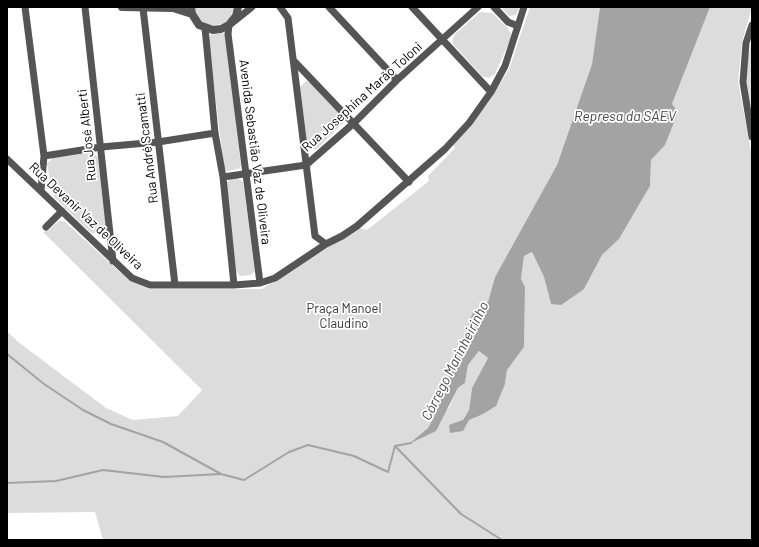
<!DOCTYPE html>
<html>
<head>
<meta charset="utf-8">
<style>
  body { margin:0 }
  #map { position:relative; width:759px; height:547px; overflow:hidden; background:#fff; font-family:Barlow,sans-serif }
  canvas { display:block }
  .frame { position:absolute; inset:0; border:8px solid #000; pointer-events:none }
</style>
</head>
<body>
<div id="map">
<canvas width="759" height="547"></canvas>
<div class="frame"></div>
</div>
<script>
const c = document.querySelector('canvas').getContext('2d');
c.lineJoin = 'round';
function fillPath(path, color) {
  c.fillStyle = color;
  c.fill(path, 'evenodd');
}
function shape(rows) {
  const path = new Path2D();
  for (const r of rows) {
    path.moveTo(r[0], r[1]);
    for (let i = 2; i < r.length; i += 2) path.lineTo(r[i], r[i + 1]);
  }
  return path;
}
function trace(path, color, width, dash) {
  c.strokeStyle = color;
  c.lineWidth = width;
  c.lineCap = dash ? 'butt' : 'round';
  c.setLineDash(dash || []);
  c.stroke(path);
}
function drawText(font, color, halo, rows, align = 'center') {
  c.font = font + ' Barlow,sans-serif';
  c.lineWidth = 3.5;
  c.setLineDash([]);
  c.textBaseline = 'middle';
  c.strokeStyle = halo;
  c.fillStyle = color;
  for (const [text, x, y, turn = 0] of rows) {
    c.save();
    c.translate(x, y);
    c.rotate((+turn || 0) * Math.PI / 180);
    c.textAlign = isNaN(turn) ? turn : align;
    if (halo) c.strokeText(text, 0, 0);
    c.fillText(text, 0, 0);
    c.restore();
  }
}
const green = shape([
  [194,7,234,7,230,18,225,23,213,26,201,22,197,18],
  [501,7,520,7,516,15,509,16],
  [530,7,600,7,592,64,557,165,495,277,488,303,473,313,435,415,428,428,410,444,449,408,458,388,465,383,468,365,479,351,488,358,472,388,469,410,463,420,483,414,505,384,507,370,524,347,525,287,521,279,524,256,532,252,544,277,551,304,584,289,602,255,619,239,650,186,651,160,665,145,672,104,710,7,752,7,742,42,738,82,752,156,752,540,103,540,95,512,7,513,7,331,17,341,106,408,133,420,178,416,202,390,43,232,49,230,59,221,64,221,130,281,149,289,262,289,359,228,367,230,429,181,428,176,455,148,453,144,471,125,490,100,509,69],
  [480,12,492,13,507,27,511,34,510,40,495,74,489,78,482,76,452,43,454,35],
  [223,33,226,36,241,166,238,169,227,171,224,167,208,38,211,35],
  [752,40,752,115,747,82,748,58],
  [306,81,310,82,344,117,345,121,319,147,315,150,307,144,300,87],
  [94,152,98,158,106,226,103,231,97,233,91,233,55,198,52,193,47,163,53,158],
  [237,178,243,182,255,271,251,275,240,276,236,271,226,184,230,179]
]);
const water = shape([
  [600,7,710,7,672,104,678,112,665,145,651,160,650,186,619,239,602,255,584,289,561,305,551,304,544,277,532,252,524,256,521,279,525,287,524,347,507,370,505,384,496,406,483,414,469,420,463,431,450,433,449,425,463,420,469,410,472,388,488,358,479,351,468,365,465,383,458,388,436,431,409,444,428,428,435,415,473,312,488,302,495,277,557,165,592,64]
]);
const stream = shape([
  [7,354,44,384,83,410,111,424,163,442,221,474],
  [395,446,461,514,502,540],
  [7,483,56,481,103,470,164,477,221,474,244,480,289,452,308,445,354,456,388,472,395,446,411,443]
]);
const minor = shape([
  [25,7,44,156,41,190],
  [85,7,113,261],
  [280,7,288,18,315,236,326,244],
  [329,7,397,80],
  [412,7,491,92],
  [494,7,508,22,518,26],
  [143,8,175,285],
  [232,23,252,7],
  [229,25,228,34,260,283],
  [752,25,746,43,743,82,752,137],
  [205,28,215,133,223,177,234,285],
  [295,62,409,182],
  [44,156,101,147,158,142,215,133],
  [7,159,132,278,150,285,234,285,260,283,275,278,326,244,342,236,357,226,445,149,469,123,491,92,505,66,524,7],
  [223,177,306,165,354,123,397,80,478,7],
  [46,227,62,211]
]);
const tertiary = shape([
  [122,7,173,8,192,14],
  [191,7,192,14,199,25,213,30,221,29,229,25,236,16,238,7]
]);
const streetNames = [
  ["Rua Josephina Marão Toloni",362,97,-42],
  ["Rua José Alberti",87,135,-96],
  ["Rua André Scamatti",147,148,-97],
  ["Avenida Sebastião Vaz de Oliveira",255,152,83],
  ["Rua Devanir Vaz de Oliveira",86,216,43]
];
const parkNames = [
  ["Praça Manoel",344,309],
  ["Claudino",344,324]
];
const waterNames = [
  ["Represa da SAEV",625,116],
  ["Córrego Marinheirinho",455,361,-63]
];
fillPath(green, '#dcdcdc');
fillPath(water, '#a3a3a3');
trace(stream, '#a3a3a3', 2);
trace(minor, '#555', 7);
trace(tertiary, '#555', 8);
drawText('13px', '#000', '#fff', streetNames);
drawText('13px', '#333', '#fff', parkNames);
drawText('italic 14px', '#444', '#fff', waterNames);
</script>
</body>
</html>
